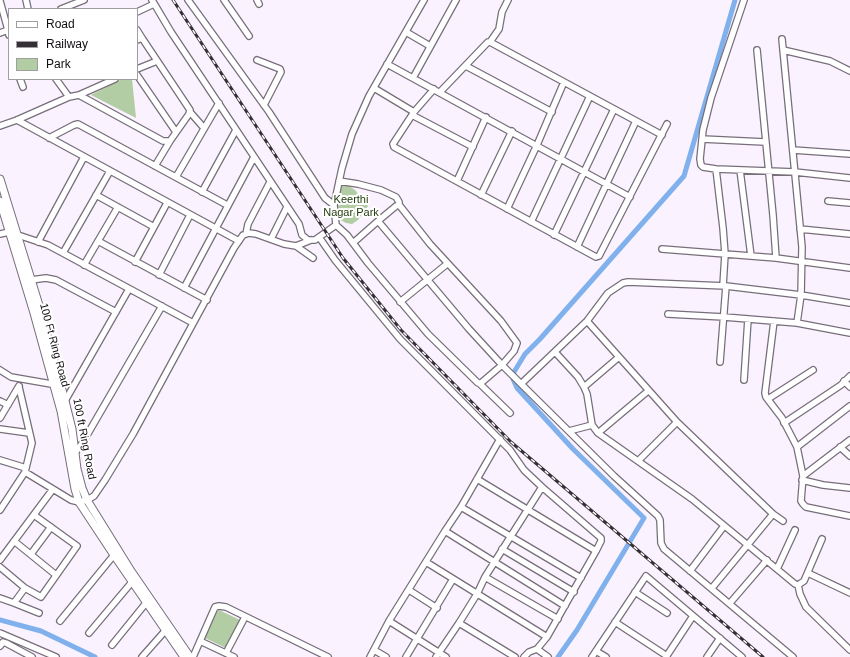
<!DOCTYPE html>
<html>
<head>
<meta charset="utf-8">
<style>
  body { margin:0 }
  #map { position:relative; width:850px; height:657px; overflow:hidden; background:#faf2fe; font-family:Arial,sans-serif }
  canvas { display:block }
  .legend { position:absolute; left:8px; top:8px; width:130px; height:72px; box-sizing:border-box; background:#fff; border:1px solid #a09ea0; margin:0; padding:5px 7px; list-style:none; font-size:12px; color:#110d12 }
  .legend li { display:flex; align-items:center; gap:8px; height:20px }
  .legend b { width:20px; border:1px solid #a09ea0 }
</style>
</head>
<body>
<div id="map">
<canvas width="850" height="657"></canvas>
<ul class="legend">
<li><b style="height:5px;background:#fff"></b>Road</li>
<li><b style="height:5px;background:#353036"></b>Railway</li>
<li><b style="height:11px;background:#b2cca3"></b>Park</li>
</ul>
</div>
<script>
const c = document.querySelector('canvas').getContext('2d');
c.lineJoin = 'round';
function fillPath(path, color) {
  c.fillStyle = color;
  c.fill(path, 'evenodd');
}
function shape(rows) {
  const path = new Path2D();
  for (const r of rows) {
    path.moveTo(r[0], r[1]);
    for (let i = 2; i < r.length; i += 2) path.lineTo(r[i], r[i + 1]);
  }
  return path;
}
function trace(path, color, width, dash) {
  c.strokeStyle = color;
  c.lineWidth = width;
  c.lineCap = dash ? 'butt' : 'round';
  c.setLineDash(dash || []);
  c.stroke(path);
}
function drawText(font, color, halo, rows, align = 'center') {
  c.font = font + ' Arial,sans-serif';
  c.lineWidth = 4;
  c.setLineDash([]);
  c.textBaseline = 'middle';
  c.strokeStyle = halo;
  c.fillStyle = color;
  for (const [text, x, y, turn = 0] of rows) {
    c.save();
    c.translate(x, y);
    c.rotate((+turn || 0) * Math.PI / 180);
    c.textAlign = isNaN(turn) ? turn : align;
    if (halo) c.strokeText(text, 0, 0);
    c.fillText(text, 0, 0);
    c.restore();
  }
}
const green = shape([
  [122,79,132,79,136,118,91,95],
  [343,182,355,190,368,206,358,220,352,224,346,223,339,219,338,211,339,196],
  [219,610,240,620,226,648,205,638,216,613]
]);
const canal = shape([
  [0,620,41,631,95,657],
  [558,657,577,630,644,518,573,449,517,388,513,379,514,372,525,354,540,339,684,176,735,0]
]);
const minor = shape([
  [26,0,28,9],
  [152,0,171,32,299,224,302,235,308,240,315,240,336,225],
  [188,0,269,112,325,198,334,205],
  [224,0,249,36],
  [257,0,259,4],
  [424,0,369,96,352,134,342,168,334,205,336,225,347,235,368,263,428,334,478,383,481,383,502,365,614,476,658,516,660,520,661,543,664,549,793,657],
  [744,0,711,98,703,130,700,159,701,165,703,167,716,169,795,172,850,178],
  [0,1,8,30,9,30],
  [61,9,84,0],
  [137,12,154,4],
  [137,30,142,38],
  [406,32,430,46],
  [0,33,8,30,9,35],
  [782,39,802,247,801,295,797,323],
  [490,42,499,29,502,12,508,0],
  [757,50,773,215,776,258,850,268],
  [783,50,830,61,850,71],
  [257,60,280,69,281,72,264,105],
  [387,64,630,197],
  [466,66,552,112],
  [137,69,157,61],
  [137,75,176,132],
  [413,78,456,0],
  [20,79,23,87],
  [56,79,69,97],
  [374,88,414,112],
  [434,89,414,112,393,144,394,147,596,257,599,256,667,124],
  [440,92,488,42,490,42,662,135],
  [79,95,115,79],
  [190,112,204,128],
  [412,115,473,147],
  [17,120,239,241],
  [0,126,17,120,69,97,79,95,163,141,170,141,189,114,190,110,142,38,137,40],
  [49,138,74,125,78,124,227,205],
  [702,139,765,142],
  [793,150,850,154],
  [155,166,170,141],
  [716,169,723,228,725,254,723,286],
  [740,170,751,256],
  [176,177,219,103],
  [339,181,358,184,381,190,396,197,399,202,399,205],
  [457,181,486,117],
  [202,192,236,130],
  [96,195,154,227],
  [481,195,512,131],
  [828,201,850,203],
  [507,209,537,145,564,82],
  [531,222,590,96],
  [800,229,850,234],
  [0,234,9,232,48,245,193,323],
  [246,234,248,224,270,182],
  [554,235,614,109],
  [319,237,335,260,400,339,510,450,524,470,542,487,601,538,601,541,596,551,547,637,537,649,529,652,524,657],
  [271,239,287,207],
  [98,241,207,300],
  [38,242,84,157],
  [353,243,378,221,469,329,502,365,514,351,517,343,501,321,430,244,400,206,399,205,396,206,378,221],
  [296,246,313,258],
  [577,247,636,121],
  [662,249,776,258],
  [63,253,110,171],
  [135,262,167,203],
  [84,265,118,207],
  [159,275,190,215],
  [31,280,46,278,56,280,116,312],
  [184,288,254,157],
  [400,302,447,264],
  [668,314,724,317,797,323,850,333],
  [587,321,677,422,773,514,783,521],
  [774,321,765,393,766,397,782,418,797,447],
  [555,352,578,377,584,387,587,394,592,425,598,433,692,499,795,584,798,585,804,581,822,539],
  [720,362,726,286],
  [0,370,11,377,57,385],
  [744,380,748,319],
  [844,381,850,387],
  [479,383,510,413],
  [522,383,587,321,608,293,623,283,628,282,726,286,801,295,850,303],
  [19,387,32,443,25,472],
  [584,387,619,357],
  [768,399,813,370],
  [0,401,8,405],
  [65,401,129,289],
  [850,406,797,447,803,476,801,501,803,504,806,507,850,516],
  [0,418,19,386],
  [784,423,841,385,850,376],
  [0,429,29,433],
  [569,431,592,425],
  [598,433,648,391],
  [840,447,850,456],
  [75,453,83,442,162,306],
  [0,460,26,468],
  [638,461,677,422],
  [803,476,850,440],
  [477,479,596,551],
  [802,480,823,485,850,488],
  [461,507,581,578],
  [0,510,25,472,71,500,79,502,87,500,94,496,105,480,133,434,234,248,243,235,249,233,256,234,284,244,296,246,311,240],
  [445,531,565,606],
  [14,541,56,575],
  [502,549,574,592],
  [31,554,51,527],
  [0,560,53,489],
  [426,562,547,637],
  [0,567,25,588,14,603,0,598],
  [777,569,795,530],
  [690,571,724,526],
  [808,573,850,593],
  [485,577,558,619],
  [798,585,800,594,806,607,850,650],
  [25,588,41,597,77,546,34,515],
  [712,588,773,514],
  [409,590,437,608],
  [635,592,667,613],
  [14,603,39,613],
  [730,603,767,560],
  [60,621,114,555],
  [389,621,446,657],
  [615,622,667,656],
  [459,623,515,657],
  [0,633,56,657],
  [89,633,132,582],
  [200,641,234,657],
  [112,645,146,603],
  [0,646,3,642,6,643,32,657],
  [537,649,548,657],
  [374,650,386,657],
  [596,651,606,657],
  [226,653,245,617],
  [142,657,165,631],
  [193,657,215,607,219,606,226,607,328,657],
  [370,657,389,621,445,531,461,507,500,439],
  [406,657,453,579],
  [436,657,459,623,477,594,485,577,542,487],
  [592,657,646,576,742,657],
  [666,657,693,616],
  [707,657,720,638]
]);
const major = shape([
  [0,179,38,302,65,401,72,429,77,469,82,488,87,500,131,571,190,657],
  [0,201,34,313,61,411,75,489,79,502,114,555,184,657]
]);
const rail = shape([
  [173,0,343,258,401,330,511,442,763,657]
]);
const parkNames = [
  ["Keerthi",351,200],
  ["Nagar Park",351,213]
];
const streetNames = [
  ["100 Ft Ring Road",54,345,75],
  ["100 ft Ring Road",84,439,79]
];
fillPath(green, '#b2cca3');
trace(canal, '#80b1ec', 5);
trace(minor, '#776e7a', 8);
trace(major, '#776e7a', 9);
trace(minor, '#fff', 5.5);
trace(major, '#fff', 7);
trace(rail, '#353036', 3);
trace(rail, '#fff', 1.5, [4.5]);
drawText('11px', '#1f390a', '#fff', parkNames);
drawText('11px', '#110d12', '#fff', streetNames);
</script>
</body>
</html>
